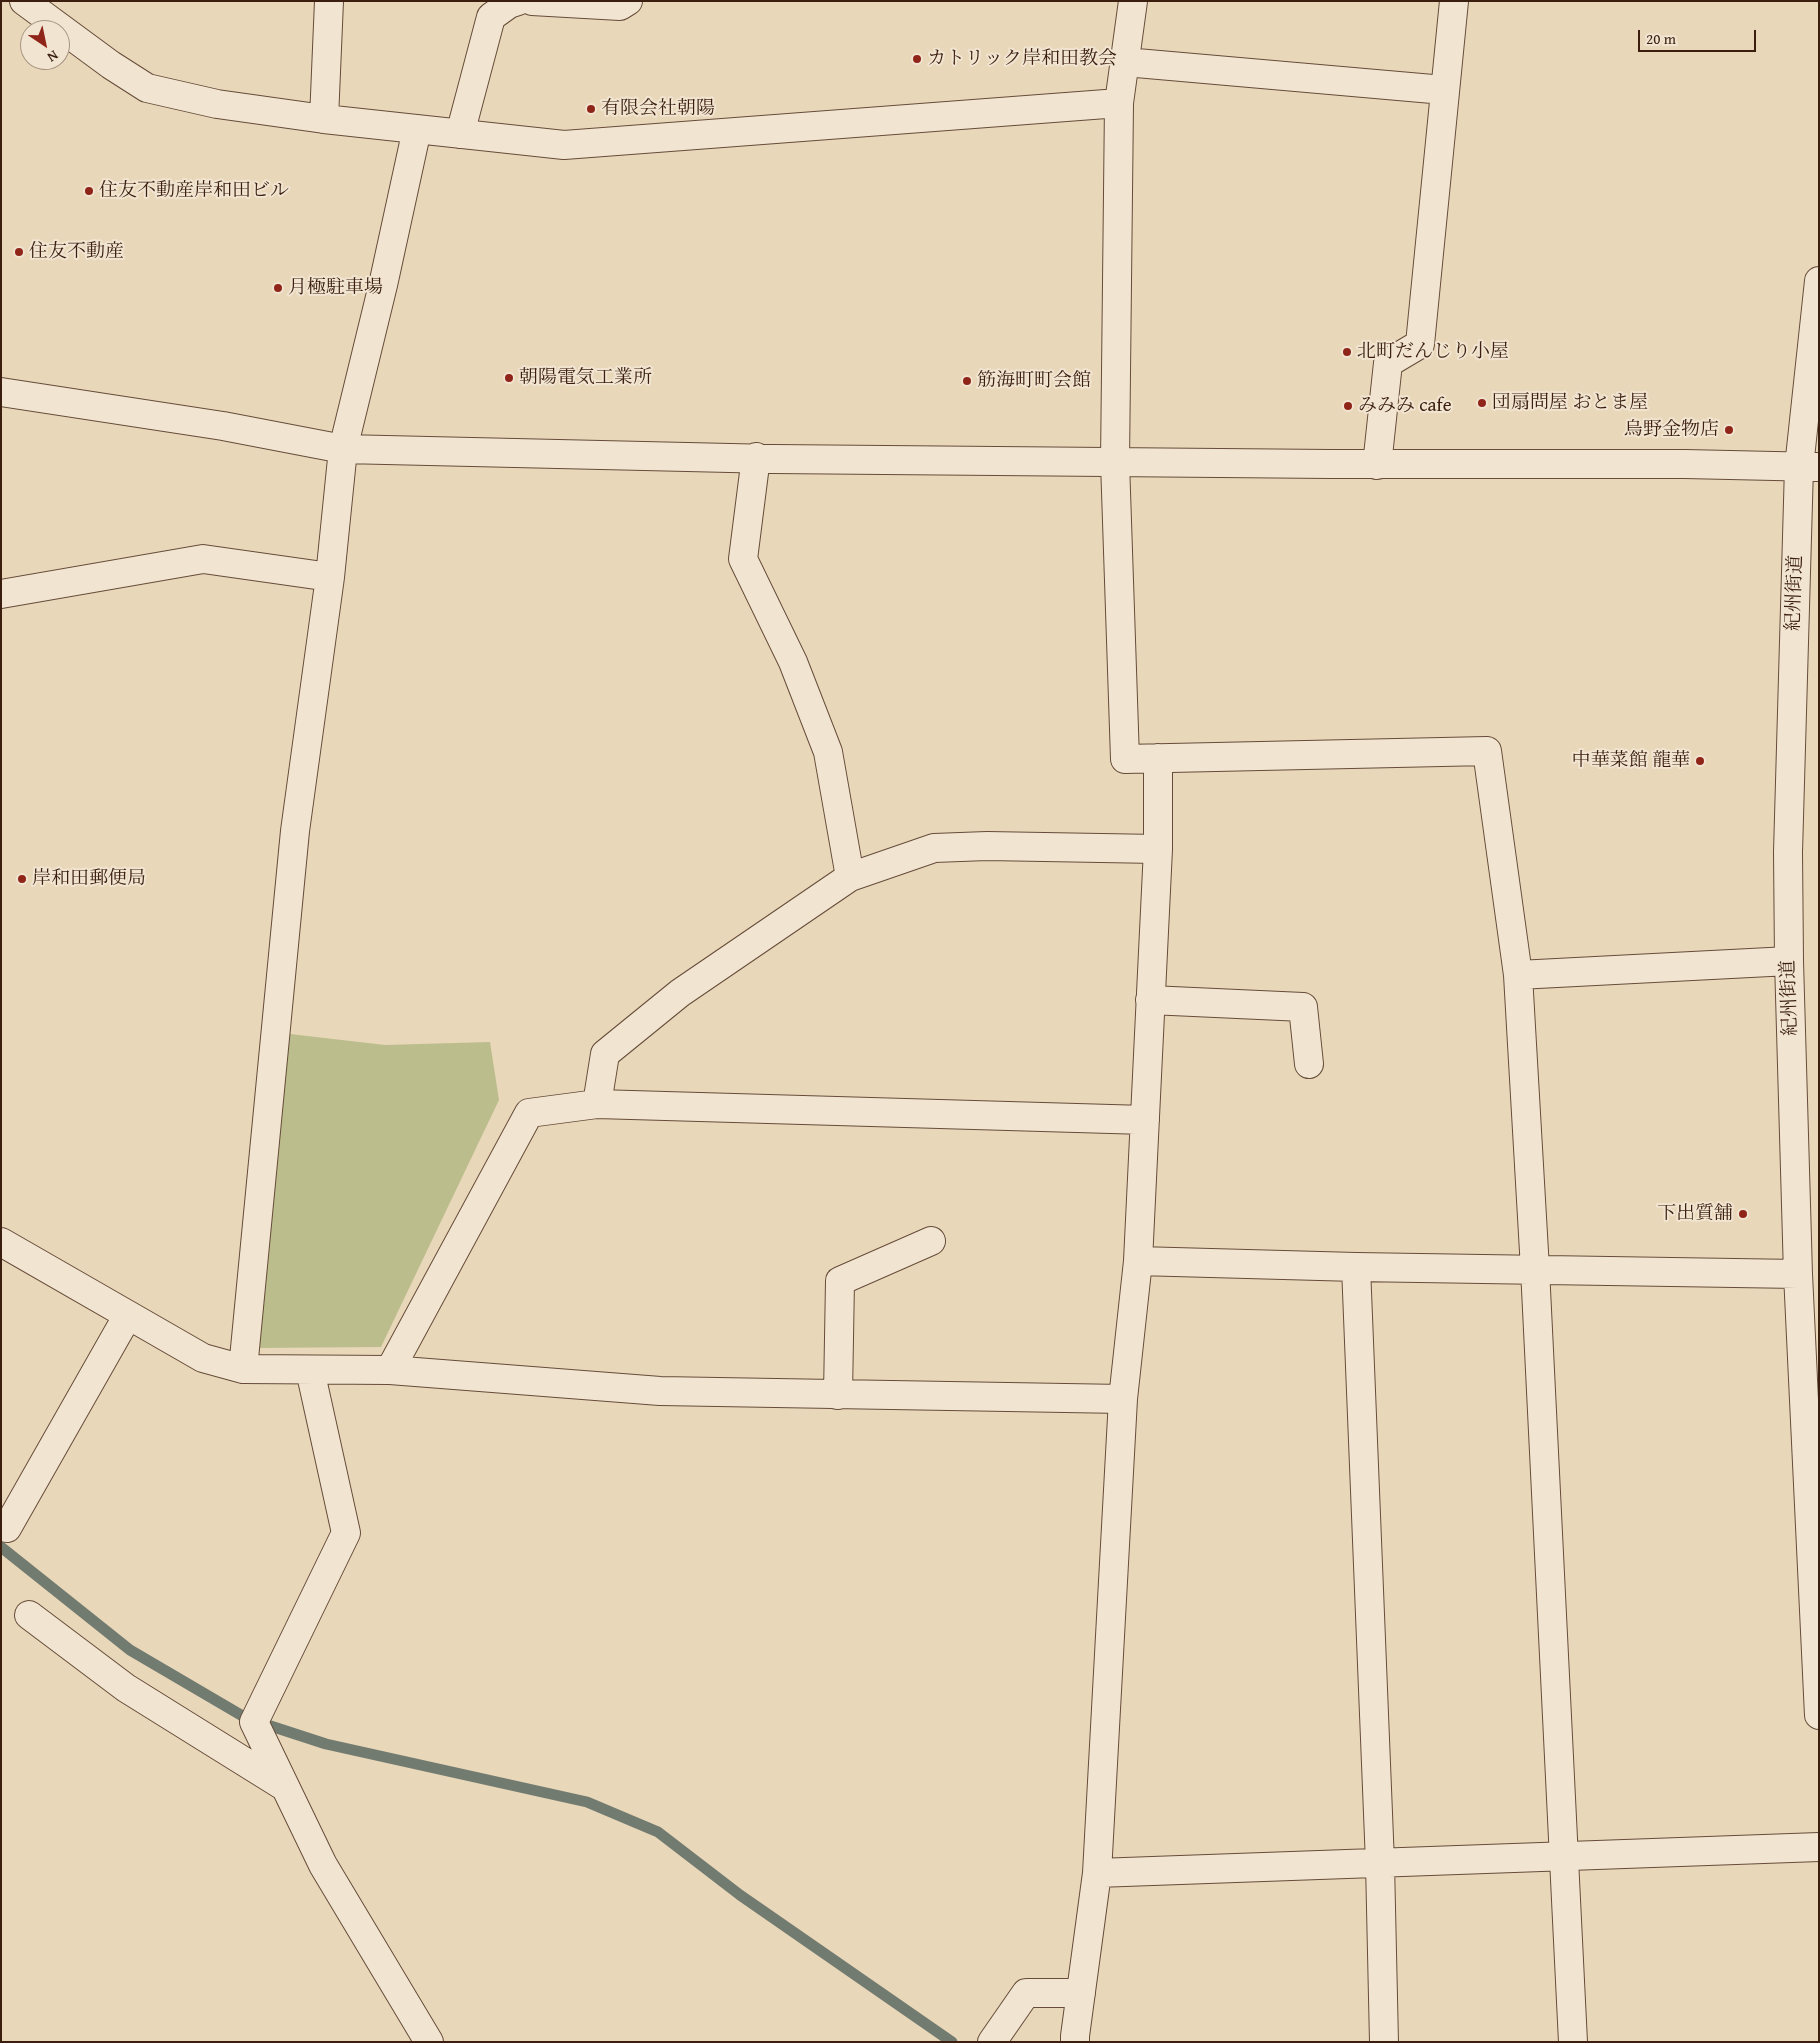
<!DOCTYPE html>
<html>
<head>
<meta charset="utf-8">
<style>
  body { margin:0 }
  #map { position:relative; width:1820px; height:2043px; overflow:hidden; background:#e9d7ba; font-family:"Gentium Book Plus",serif }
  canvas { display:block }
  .frame { position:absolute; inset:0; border:2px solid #3b1e0e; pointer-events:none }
  .north { position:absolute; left:20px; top:20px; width:50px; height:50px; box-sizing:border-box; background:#f1e5d2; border:1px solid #a89584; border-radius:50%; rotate:146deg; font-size:14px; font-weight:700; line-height:20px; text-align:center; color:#3b1e0e }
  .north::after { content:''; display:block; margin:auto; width:18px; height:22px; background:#8f2418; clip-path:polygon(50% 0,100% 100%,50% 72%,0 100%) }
  .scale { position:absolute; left:1638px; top:30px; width:118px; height:22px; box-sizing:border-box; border:2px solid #3b1e0e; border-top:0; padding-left:6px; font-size:15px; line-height:18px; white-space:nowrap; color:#3b1e0e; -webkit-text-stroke:4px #f1e5d2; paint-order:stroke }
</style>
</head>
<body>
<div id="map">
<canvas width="1820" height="2043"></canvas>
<div class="frame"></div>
<div class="north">N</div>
<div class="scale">20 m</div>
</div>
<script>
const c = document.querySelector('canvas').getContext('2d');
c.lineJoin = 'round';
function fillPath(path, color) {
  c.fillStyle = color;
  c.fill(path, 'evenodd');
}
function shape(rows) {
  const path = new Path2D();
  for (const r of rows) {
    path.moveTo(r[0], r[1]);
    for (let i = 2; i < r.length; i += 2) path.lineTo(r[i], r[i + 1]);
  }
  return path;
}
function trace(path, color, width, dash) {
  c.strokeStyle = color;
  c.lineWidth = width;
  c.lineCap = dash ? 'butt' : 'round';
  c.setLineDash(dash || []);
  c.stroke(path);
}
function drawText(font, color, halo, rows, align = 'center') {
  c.font = font + ' "Gentium Book Plus","Noto Serif JP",serif';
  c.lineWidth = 4;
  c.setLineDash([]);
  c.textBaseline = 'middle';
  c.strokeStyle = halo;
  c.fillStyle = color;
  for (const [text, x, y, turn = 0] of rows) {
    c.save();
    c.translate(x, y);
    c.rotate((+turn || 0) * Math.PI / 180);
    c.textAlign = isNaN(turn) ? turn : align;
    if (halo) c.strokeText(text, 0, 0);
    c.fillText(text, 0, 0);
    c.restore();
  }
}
const green = shape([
  [290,1034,385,1045,490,1042,499,1100,381,1347,256,1348]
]);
const stream = shape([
  [1,1547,130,1650,246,1718,326,1744,587,1802,658,1832,740,1895,952,2042]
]);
const minor = shape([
  [24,1,111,65,147,88,217,104,324,119,564,145,1119,103],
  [532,1,620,6,628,1],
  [1133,1,1119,103,1115,462,1125,759,1487,751,1518,975,1535,1269,1573,2042],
  [1125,62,1444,90],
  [324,119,329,1],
  [460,134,491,17,509,4,518,1],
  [1819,281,1799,467,1788,852,1789,961,1798,1274,1819,1715],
  [1,392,223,426,343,449,773,459,1331,464,1685,464,1819,467],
  [756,457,743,559,793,662,828,752,850,877],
  [1377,465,1388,363,1420,344,1454,1],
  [1,594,203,559,330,577],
  [1518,975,1789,961],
  [1150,1000,1303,1007,1309,1064],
  [1145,1120,597,1104,605,1054,680,993,850,877,934,848,987,846,1158,849],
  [1,1242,203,1358,243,1369,390,1370,660,1391,1123,1399,1138,1261,1158,849,1158,758],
  [1138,1261,1356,1267,1798,1274],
  [1356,1267,1380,1863,1384,2042],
  [243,1369,295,831,330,577,343,449,383,285,417,129],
  [310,1370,346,1533,254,1722,323,1865,429,2042],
  [390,1370,529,1113,597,1104],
  [838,1395,840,1281,931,1241],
  [7,1528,128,1315],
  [29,1615,126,1688,285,1787],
  [1097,1873,1123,1399],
  [992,2042,1026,1993,1081,1993],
  [1075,2042,1075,2036,1097,1873,1819,1847]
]);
const markers = [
  [917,59,5,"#8f2418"],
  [591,109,5,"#8f2418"],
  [89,191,5,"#8f2418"],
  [19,252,5,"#8f2418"],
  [278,288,5,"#8f2418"],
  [1347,352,5,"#8f2418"],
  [509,378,5,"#8f2418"],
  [967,381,5,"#8f2418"],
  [1482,403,5,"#8f2418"],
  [1348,406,5,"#8f2418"],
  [1729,430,5,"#8f2418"],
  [1700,761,5,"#8f2418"],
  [22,879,5,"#8f2418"],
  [1743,1214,5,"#8f2418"]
];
const poiNames = [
  ["カトリック岸和田教会",927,59],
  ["有限会社朝陽",601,109],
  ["住友不動産岸和田ビル",99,191],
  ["住友不動産",29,252],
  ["月極駐車場",288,288],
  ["北町だんじり小屋",1357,352],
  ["朝陽電気工業所",519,378],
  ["筋海町町会館",977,381],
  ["団扇問屋 おとま屋",1492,403],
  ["みみみ cafe",1358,406],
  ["烏野金物店",1719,430,"right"],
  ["中華菜館 龍華",1690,761,"right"],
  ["岸和田郵便局",32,879],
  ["下出質舗",1733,1214,"right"]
];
const streetNames = [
  ["紀州街道",1795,593,-88],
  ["紀州街道",1790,998,-92]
];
fillPath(green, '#bbbd8c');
trace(stream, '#727b70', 11);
trace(minor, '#664c39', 30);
trace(minor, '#f1e5d2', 28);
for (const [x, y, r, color] of markers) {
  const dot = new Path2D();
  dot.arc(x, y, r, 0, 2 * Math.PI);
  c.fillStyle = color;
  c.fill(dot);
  trace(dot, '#f1e5d2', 2);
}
drawText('19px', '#3b1e0e', '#f1e5d2', poiNames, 'left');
drawText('19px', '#3b1e0e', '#f1e5d2', streetNames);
</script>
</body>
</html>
